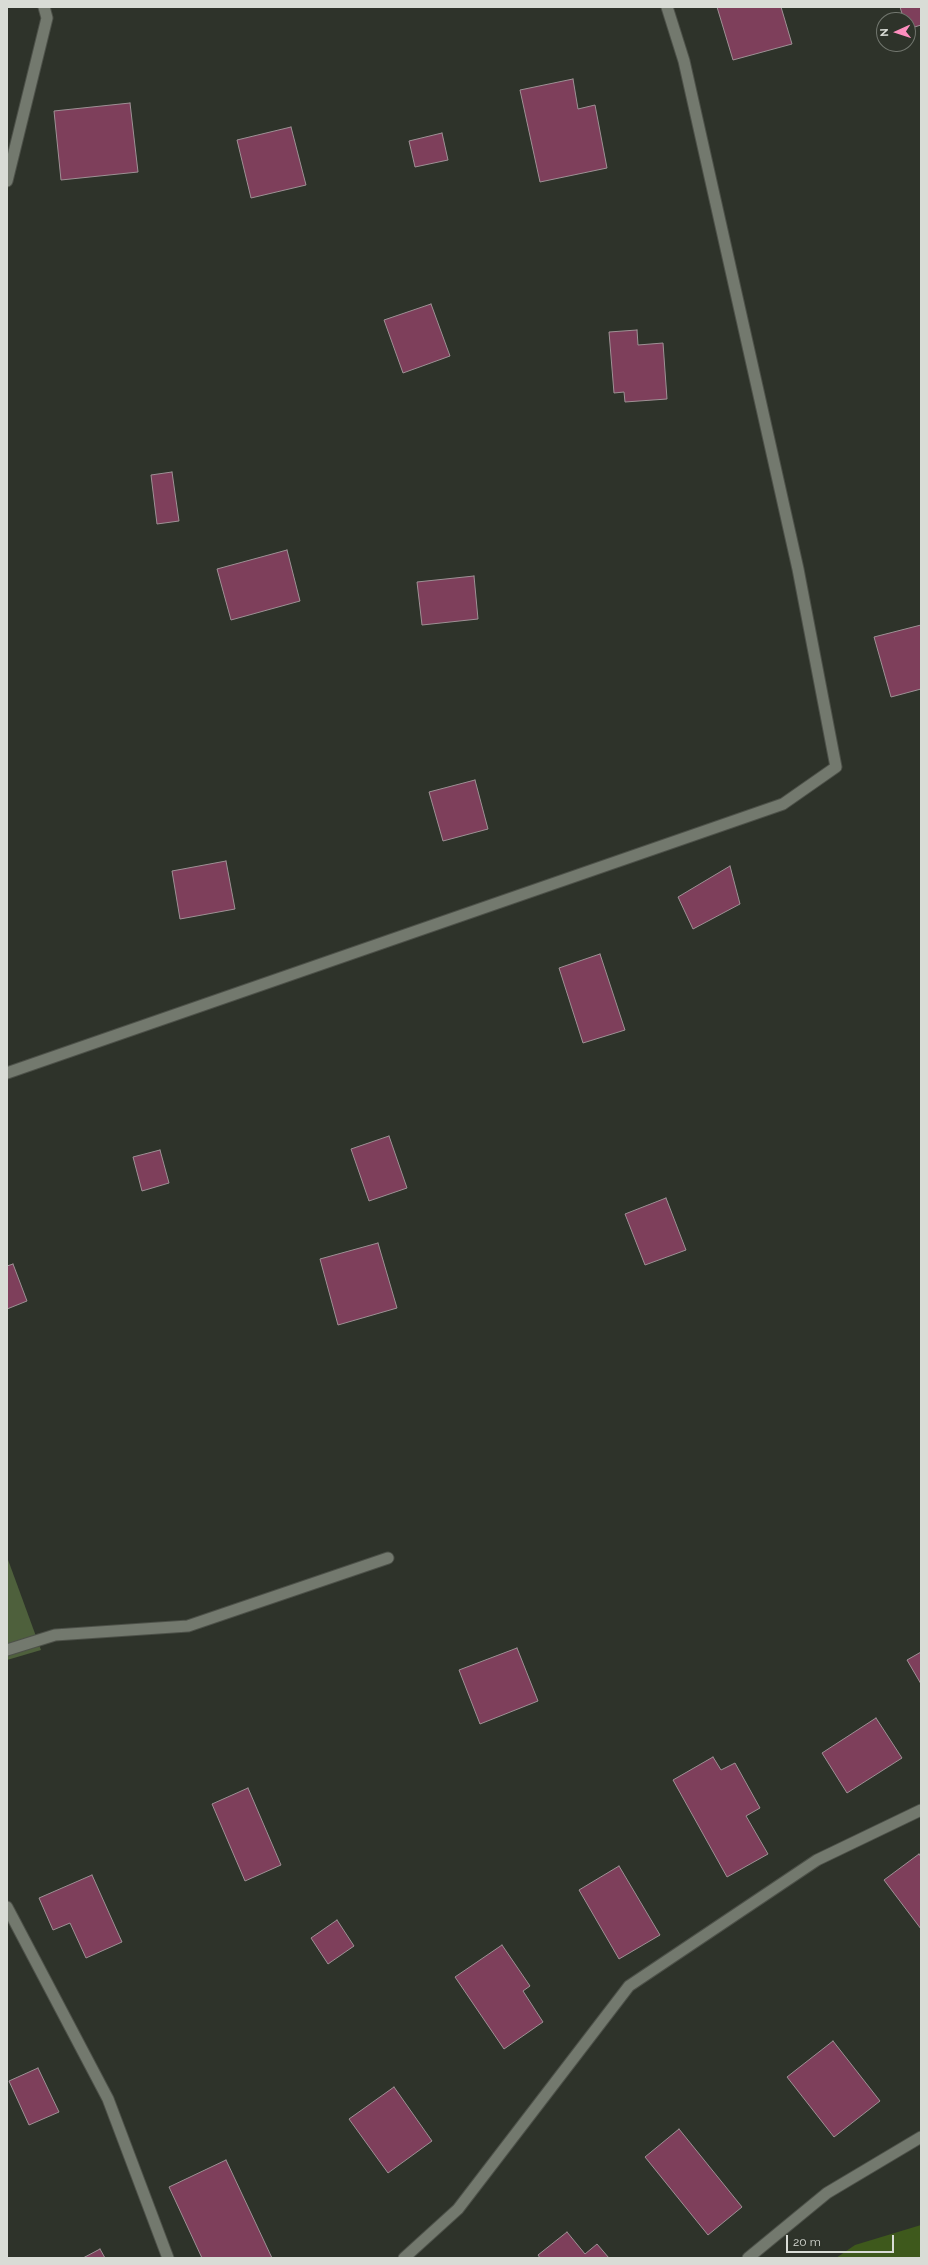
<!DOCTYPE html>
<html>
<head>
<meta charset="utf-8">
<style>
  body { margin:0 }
  #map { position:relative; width:928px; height:2265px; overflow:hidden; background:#2e332a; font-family:Raleway,sans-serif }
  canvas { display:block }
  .frame { position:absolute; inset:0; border:8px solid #d9dcd6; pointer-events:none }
  .north { position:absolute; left:876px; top:12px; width:40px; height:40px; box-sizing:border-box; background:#2e332a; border:1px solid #72776f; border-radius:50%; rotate:267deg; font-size:11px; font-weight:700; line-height:16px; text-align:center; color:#d9dcd6 }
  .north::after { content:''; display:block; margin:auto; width:14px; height:18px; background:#fd8ebe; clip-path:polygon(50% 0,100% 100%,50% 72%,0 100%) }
  .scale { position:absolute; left:786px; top:2235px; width:108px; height:18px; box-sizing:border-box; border:2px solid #d9dcd6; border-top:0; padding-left:5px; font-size:12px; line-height:14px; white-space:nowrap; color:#d9dcd6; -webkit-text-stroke:3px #2e332a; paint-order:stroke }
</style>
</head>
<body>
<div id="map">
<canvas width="928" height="2265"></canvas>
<div class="frame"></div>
<div class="north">N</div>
<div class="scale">20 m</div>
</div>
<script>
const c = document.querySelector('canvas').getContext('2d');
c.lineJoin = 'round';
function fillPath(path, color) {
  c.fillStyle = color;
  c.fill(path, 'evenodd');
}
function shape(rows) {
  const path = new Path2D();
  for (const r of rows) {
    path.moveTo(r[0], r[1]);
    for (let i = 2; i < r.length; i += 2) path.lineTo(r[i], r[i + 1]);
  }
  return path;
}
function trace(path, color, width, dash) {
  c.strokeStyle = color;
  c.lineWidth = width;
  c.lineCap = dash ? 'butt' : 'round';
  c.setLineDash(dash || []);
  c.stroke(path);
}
const green = shape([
  [7,1557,41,1650,7,1660]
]);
const water = shape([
  [921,2225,921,2258,836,2258,855,2245]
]);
const building = shape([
  [717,7,781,7,792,44,733,60,717,7],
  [900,7,921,7,921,25,908,29,908,20,904,20,900,7],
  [573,79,578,109,595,105,607,168,540,182,520,90,573,79],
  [130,103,138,172,61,180,54,111,130,103],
  [291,127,306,185,251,198,237,140,291,127],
  [442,133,448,160,415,167,409,141,442,133],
  [431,304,450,356,403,373,384,320,431,304],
  [637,330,638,345,663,343,667,399,625,402,624,392,614,393,609,332,637,330],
  [172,472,179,521,157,524,151,475,172,472],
  [287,550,300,601,231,620,217,569,287,550],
  [474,576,478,619,422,625,417,582,474,576],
  [921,625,921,689,891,697,874,637,921,625],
  [475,780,488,829,443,841,429,792,475,780],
  [226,861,235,909,180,919,172,871,226,861],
  [730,866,740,904,693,929,678,897,730,866],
  [600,954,625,1030,583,1043,559,968,600,954],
  [389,1136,407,1188,369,1201,351,1149,389,1136],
  [160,1150,169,1183,142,1191,133,1157,160,1150],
  [666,1198,686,1250,645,1265,625,1214,666,1198],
  [378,1243,397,1308,338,1325,320,1259,378,1243],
  [13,1264,27,1301,7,1309,7,1266,13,1264],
  [517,1648,538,1701,480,1724,459,1670,517,1648],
  [921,1652,921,1684,907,1660,921,1652],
  [876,1718,902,1758,847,1793,822,1753,876,1718],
  [713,1757,721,1770,735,1763,760,1808,746,1816,768,1854,727,1877,673,1780,713,1757],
  [248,1788,281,1865,245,1881,212,1804,248,1788],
  [919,1854,921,1857,921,1929,884,1880,919,1854],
  [619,1866,660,1935,619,1959,579,1890,619,1866],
  [92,1875,122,1942,86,1958,70,1923,53,1930,39,1898,92,1875],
  [337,1920,354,1946,328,1964,311,1938,337,1920],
  [502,1945,530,1986,523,1991,543,2022,504,2049,455,1977,502,1945],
  [833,2041,880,2101,834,2137,787,2077,833,2041],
  [38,2068,59,2112,29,2125,9,2081,38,2068],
  [394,2087,432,2141,388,2173,349,2119,394,2087],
  [679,2129,742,2207,708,2235,645,2157,679,2129],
  [226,2160,272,2258,202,2258,169,2187,226,2160],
  [567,2232,585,2254,597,2244,609,2258,540,2258,538,2255,567,2232],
  [100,2249,105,2258,83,2258,100,2249]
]);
const service = shape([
  [7,181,47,18,44,7],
  [7,1073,783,804,836,767,798,569,684,61,667,7],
  [7,1650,55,1635,188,1626,388,1558],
  [7,1907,108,2099,168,2258]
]);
const minor = shape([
  [404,2258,458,2209,629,1986,817,1860,921,1810]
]);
const tertiary = shape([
  [748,2258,827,2193,921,2137]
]);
fillPath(green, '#4e603c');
fillPath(water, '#3e591c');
fillPath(building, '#7e3f5b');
trace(building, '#9e9195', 1);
trace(service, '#4d5149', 13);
trace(minor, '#4d5149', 13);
trace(tertiary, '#4d5149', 13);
trace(service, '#73796e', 11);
trace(minor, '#73796e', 11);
trace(tertiary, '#73796e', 11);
</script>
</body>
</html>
